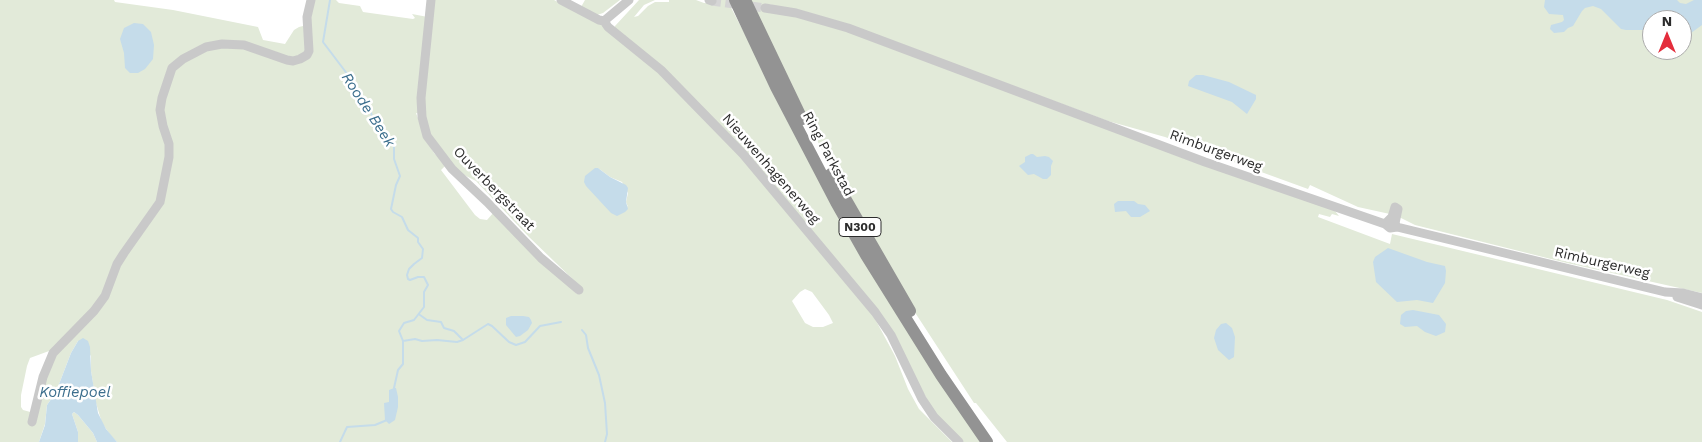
<!DOCTYPE html>
<html>
<head>
<meta charset="utf-8">
<style>
  body { margin:0 }
  #map { position:relative; width:1702px; height:442px; overflow:hidden; background:#fff; font-family:"Work Sans",sans-serif }
  canvas { display:block }
  .north { position:absolute; left:1642px; top:10px; width:50px; height:50px; box-sizing:border-box; background:#fff; border:1px solid #ababab; border-radius:50%; rotate:0deg; font-size:14px; font-weight:700; line-height:20px; text-align:center; color:#2c2c2c }
  .north::after { content:''; display:block; margin:auto; width:18px; height:22px; background:#e42d3c; clip-path:polygon(50% 0,100% 100%,50% 72%,0 100%) }
</style>
</head>
<body>
<div id="map">
<canvas width="1702" height="442"></canvas>
<div class="north">N</div>
</div>
<script>
const c = document.querySelector('canvas').getContext('2d');
c.lineJoin = 'round';
function fillPath(path, color) {
  c.fillStyle = color;
  c.fill(path, 'evenodd');
}
function shape(rows) {
  const path = new Path2D();
  for (const r of rows) {
    path.moveTo(r[0], r[1]);
    for (let i = 2; i < r.length; i += 2) path.lineTo(r[i], r[i + 1]);
  }
  return path;
}
function trace(path, color, width, dash) {
  c.strokeStyle = color;
  c.lineWidth = width;
  c.lineCap = dash ? 'butt' : 'round';
  c.setLineDash(dash || []);
  c.stroke(path);
}
function drawText(font, color, halo, rows, align = 'center') {
  c.font = font + ' "Work Sans",sans-serif';
  c.lineWidth = 5;
  c.setLineDash([]);
  c.textBaseline = 'middle';
  c.strokeStyle = halo;
  c.fillStyle = color;
  for (const [text, x, y, turn = 0] of rows) {
    c.save();
    c.translate(x, y);
    c.rotate((+turn || 0) * Math.PI / 180);
    c.textAlign = isNaN(turn) ? turn : align;
    if (halo) c.strokeText(text, 0, 0);
    c.fillText(text, 0, 0);
    c.restore();
  }
}
const green = shape([
  [0,0,114,0,115,2,173,10,258,27,263,40,285,44,294,30,299,27,307,25,314,0,336,0,339,3,360,6,363,12,413,19,415,18,412,14,433,18,434,0,554,0,599,23,613,34,615,26,639,0,655,0,644,5,634,17,638,16,648,6,655,2,669,2,669,0,696,0,704,3,711,3,712,0,727,0,747,38,982,442,961,442,938,419,901,352,874,317,895,356,908,389,919,409,952,442,117,442,111,436,102,423,96,403,91,371,91,356,78,341,71,353,56,392,47,405,45,424,39,442,0,442],
  [416,113,422,114,426,127,439,149,456,171,476,181,529,237,583,289,577,294,494,212,487,220,480,219,475,215,441,170,446,165,434,153,425,138],
  [598,168,610,177,622,182,628,193,626,202,628,207],
  [805,289,812,292,829,315,833,323,823,327,813,327,805,323,792,301,800,292],
  [49,351,34,413,23,410,21,407,21,395,27,366,30,358],
  [585,0,620,0,603,13,597,15,581,7],
  [748,0,1702,0,1702,293,1567,263,1415,225,1399,217,1399,216,1358,207,1310,185,1308,189,1165,137,1108,121,946,61,777,6,768,4,765,5,779,12,829,24,1335,211,1339,216,1332,214,1330,217,1319,214,1318,217,1390,244,1392,234,1667,300,1702,312,1702,442,1007,442,976,403,974,403,901,291,823,152,797,101],
  [1652,20,1682,20,1682,50,1652,50],
  [74,412,78,415,93,433,97,442,78,442,78,432,72,414]
]);
const water = shape([
  [1545,0,1677,0,1680,3,1686,4,1694,0,1702,0,1702,25,1691,33,1684,36,1682,36,1682,20,1652,20,1652,32,1642,30,1626,30,1621,29,1601,9,1593,6,1585,8,1582,11,1573,26,1568,28,1564,32,1554,33,1550,29,1551,25,1562,22,1564,20,1563,15,1549,14,1544,7],
  [134,23,143,24,151,32,154,45,153,59,145,69,138,73,130,73,125,68,124,53,120,39,124,28],
  [1196,75,1203,75,1229,82,1256,95,1256,99,1247,114,1232,102,1188,86,1189,81],
  [1031,154,1033,154,1037,157,1045,156,1049,157,1053,161,1051,166,1051,175,1047,179,1043,179,1034,174,1028,175,1019,166,1025,162,1025,157],
  [595,168,598,168,610,177,626,185,628,188,626,202,628,209,625,212,617,216,611,213,586,186,584,182,585,176],
  [1118,201,1134,201,1138,204,1145,205,1150,211,1140,217,1131,217,1126,211,1115,212,1114,204],
  [1388,248,1427,262,1445,266,1446,271,1445,283,1433,303,1417,300,1397,302,1376,282,1373,262,1375,257],
  [1413,310,1439,315,1446,324,1445,332,1436,336,1425,332,1417,326,1405,327,1400,324,1401,315,1406,311],
  [523,316,529,317,531,320,532,323,528,330,520,336,516,337,506,325,506,318,511,316],
  [1226,323,1232,328,1235,337,1234,357,1229,360,1218,350,1214,338,1216,330,1221,324],
  [83,338,88,341,90,347,91,371,98,413,106,429,117,442,97,442,93,433,78,415,74,412,72,414,78,432,78,442,39,442,45,425,47,405,56,392,71,353,78,341],
  [394,388,396,388,398,397,398,407,395,420,389,424,385,420,384,403,389,402,389,390]
]);
const stream = shape([
  [330,0,323,42,348,75,349,79,360,93,366,104,369,106,372,116,387,141,394,146,394,159,400,176,396,185,391,209,393,212,402,217,408,230,418,238,418,242,423,249,422,258,414,264,409,269,407,275,408,279,410,280,418,277,424,277,428,285,424,292,424,307,414,320,404,323,399,331,403,341,415,339,422,341,437,340,457,342,463,340,488,324,492,326,509,342,516,345,525,342,540,326,561,322],
  [420,315,427,320,441,322,444,328,454,331,463,340],
  [582,330,586,335,588,348,599,375,605,403,607,434,605,442],
  [394,388,398,370,403,364,403,341],
  [340,442,347,427,375,425,387,420]
]);
const minorTunnel = shape([
  [712,1,765,8]
]);
const minor = shape([
  [431,0,421,98,422,117,427,136,452,169,487,202,541,258,579,290],
  [561,0,599,20,604,21,608,27,661,70,743,154,875,312,891,335,922,399,934,417,959,442],
  [709,0,712,1],
  [765,8,796,13,848,28,1205,162,1385,224,1390,228,1397,227,1665,292,1683,293,1702,298],
  [604,21,629,0],
  [1385,224,1392,217,1395,207,1398,209,1395,223,1397,227],
  [1677,297,1702,305],
  [32,422,43,377,53,353,94,311,105,296,117,264,124,253,160,202,169,157,169,144,163,126,160,110,162,98,172,68,183,59,206,47,222,44,244,45,287,60,293,61,300,59,307,55,309,51,307,17,311,0]
]);
const highway = shape([
  [735,0,776,87,836,202,866,255,941,375,987,442],
  [745,0,802,119],
  [831,174,910,311]
]);
const shields = [
  [860,227,42]
];
const shieldNames = [
  ["N300",860,227]
];
const streetNames = [
  ["Rimburgerweg",1216,151,20],
  ["Ring Parkstad",828,154,62],
  ["Nieuwenhagenerweg",771,169,49],
  ["Ouverbergstraat",494,189,46],
  ["Rimburgerweg",1602,263,13]
];
const waterNames = [
  ["Roode Beek",368,110,57],
  ["Koffiepoel",75,393]
];
fillPath(green, '#e2ead9');
fillPath(water, '#c5dcea');
trace(stream, '#c5dcea', 2);
trace(minorTunnel, '#d5d5d5', 9, [9, 4.5]);
trace(minor, '#c9c9c9', 9);
trace(highway, '#939393', 12);
for (const [x, y, w] of shields) {
  const box = new Path2D();
  box.roundRect(x - w / 2, y - 9.5, w, 19, 4);
  c.fillStyle = '#fff';
  c.fill(box);
  trace(box, '#2c2c2c', 1);
}
drawText('bold 12px', '#2c2c2c', null, shieldNames);
drawText('14px', '#2c2c2c', '#fff', streetNames);
drawText('italic 15px', '#3b6e8d', '#fff', waterNames);
</script>
</body>
</html>
